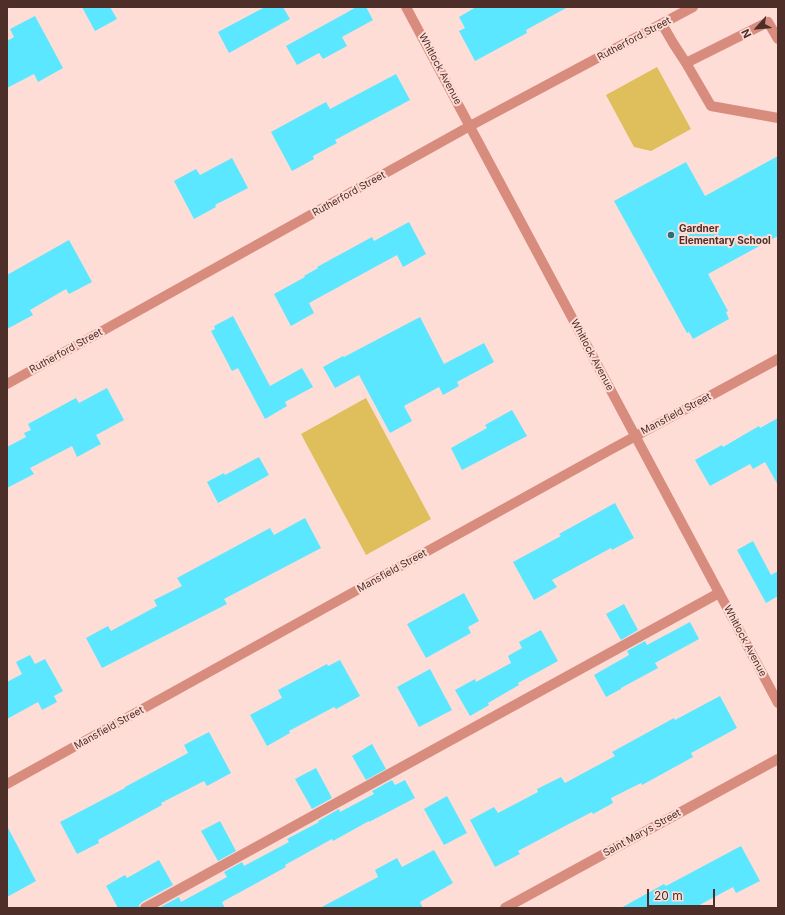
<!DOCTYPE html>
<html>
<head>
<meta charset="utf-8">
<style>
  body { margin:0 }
  #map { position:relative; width:785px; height:915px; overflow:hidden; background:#feddd6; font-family:Inter,sans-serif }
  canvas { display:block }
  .frame { position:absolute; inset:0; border:8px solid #4d2e28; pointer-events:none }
  .north { position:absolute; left:737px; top:8px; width:40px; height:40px; -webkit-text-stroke:3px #feddd6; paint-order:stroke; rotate:243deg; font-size:11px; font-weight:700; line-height:16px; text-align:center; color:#4d2e28 }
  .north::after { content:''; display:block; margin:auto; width:14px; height:18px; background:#4d2e28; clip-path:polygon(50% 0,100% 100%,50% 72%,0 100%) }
  .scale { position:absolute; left:647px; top:889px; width:68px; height:18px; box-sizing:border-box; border:2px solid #4d2e28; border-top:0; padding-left:5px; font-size:12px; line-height:14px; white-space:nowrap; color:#4d2e28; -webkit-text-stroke:3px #feddd6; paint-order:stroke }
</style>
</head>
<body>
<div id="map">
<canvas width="785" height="915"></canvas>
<div class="frame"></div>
<div class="north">N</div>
<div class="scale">20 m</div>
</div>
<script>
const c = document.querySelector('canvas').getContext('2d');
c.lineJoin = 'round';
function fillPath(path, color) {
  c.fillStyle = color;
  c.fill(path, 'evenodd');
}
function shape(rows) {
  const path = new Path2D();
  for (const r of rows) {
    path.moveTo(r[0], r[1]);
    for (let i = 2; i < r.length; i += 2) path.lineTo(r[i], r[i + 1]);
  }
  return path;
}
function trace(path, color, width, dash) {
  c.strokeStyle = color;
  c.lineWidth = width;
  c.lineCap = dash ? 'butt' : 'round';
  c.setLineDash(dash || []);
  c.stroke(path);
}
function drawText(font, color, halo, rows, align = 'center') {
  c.font = font + ' Inter,sans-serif';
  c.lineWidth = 4;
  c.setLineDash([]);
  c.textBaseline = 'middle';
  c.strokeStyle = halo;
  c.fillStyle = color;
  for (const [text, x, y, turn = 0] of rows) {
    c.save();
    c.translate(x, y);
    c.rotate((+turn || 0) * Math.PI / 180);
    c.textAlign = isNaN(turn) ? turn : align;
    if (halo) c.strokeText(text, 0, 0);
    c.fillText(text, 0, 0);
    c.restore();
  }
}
const green = shape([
  [657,67,691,129,651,151,634,147,606,95],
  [366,398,431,519,366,555,301,434]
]);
const building = shape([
  [82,7,110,7,117,19,95,31],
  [265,7,283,7,290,19,229,53,218,32],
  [356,7,366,7,373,20,342,37,347,46,323,59,319,53,297,65,286,46,346,13],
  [476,7,568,7,526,30,527,33,475,61,459,31,465,28,459,17],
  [35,16,63,68,38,82,34,74,7,88,7,41,14,37,10,29],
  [396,74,410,100,335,140,337,143,313,156,314,159,292,171,271,132,326,102,330,109],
  [778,156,778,236,708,274,728,311,726,312,729,319,693,339,689,332,687,333,614,201,686,162,705,196],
  [232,158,248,188,215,205,216,207,194,219,174,181,196,169,200,175],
  [409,222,426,254,403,267,397,255,309,303,314,313,291,326,274,294,305,277,304,276,318,268,317,267,372,237,374,241],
  [69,240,92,282,69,294,66,289,30,310,33,315,7,329,7,275],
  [233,316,270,386,302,368,313,387,285,402,287,406,265,419,238,368,232,371,211,331,215,329,214,326],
  [420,317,444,364,484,343,494,362,457,382,459,386,443,395,439,387,404,406,412,421,390,433,359,375,335,388,323,367,343,356,344,357],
  [107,388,124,420,96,435,101,444,77,457,72,446,30,468,34,474,7,488,7,447,26,437,24,433,31,430,28,424,76,398,79,403],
  [512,410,527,436,462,470,451,448,487,428,485,425],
  [778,418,778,485,765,462,753,469,750,464,710,486,695,460,722,445,723,447,759,426,760,428],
  [259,457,269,475,218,503,207,482,224,473,225,475],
  [615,503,634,538,612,550,611,548,552,580,557,587,534,600,513,562,561,536,559,534],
  [305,518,321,548,224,599,227,604,102,668,86,638,108,626,111,631,157,606,154,600,182,586,177,578,270,528,274,535],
  [753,541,771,575,778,571,778,596,766,603,737,550],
  [464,593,479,621,468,627,471,633,426,658,407,624],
  [624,604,638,630,621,640,606,614],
  [690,622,699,639,655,663,658,668,621,688,621,689,606,697,594,675,629,655,627,651,645,641,647,645],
  [541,630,558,661,518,683,519,685,488,703,489,705,470,716,455,690,475,679,476,682,511,663,508,656,522,648,519,642],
  [30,655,35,664,45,659,63,691,54,696,57,702,42,710,38,702,7,719,7,682,22,674,16,662],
  [340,660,360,696,336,709,334,707,289,731,290,733,267,746,250,715,282,698,278,690,327,664,328,666],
  [430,669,452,710,419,727,397,687],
  [720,696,737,728,693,752,691,753,693,757,642,785,641,783,611,798,613,803,593,814,592,812,563,827,518,851,520,854,495,867,470,820,494,807,498,813,538,792,537,789,561,777,565,783,615,756,612,752,674,718,675,720],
  [209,732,231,773,207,786,204,781,161,803,162,805,98,840,99,843,77,854,60,822,125,788,125,787,188,753,184,745],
  [372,744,386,769,366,780,352,756],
  [316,768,332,798,312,809,295,779],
  [392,780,395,785,405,780,415,798,369,822,369,821,333,841,332,839,285,865,286,867,222,902,225,908,159,908,179,897,181,902,227,877,224,872,242,862,244,866,289,842,287,839,319,822,318,821,339,809,340,812,374,794,372,791],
  [447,796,467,833,444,845,424,809],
  [220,821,236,851,218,861,201,831],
  [7,826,36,881,7,897],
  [741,846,760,881,736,893,733,887,694,908,621,908,664,884,666,886],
  [434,850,453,883,420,902,423,908,320,908,378,877,375,870,397,858,402,867],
  [159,860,173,885,142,902,139,905,139,908,118,908,106,886,125,875,127,878]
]);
const lane = shape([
  [662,24,673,43,686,63,711,106,778,118],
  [686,63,768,22,778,39],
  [145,908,719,593]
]);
const street = shape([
  [406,7,778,703],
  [7,384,470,126,693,7],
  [7,784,610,450,778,359],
  [505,908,778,759]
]);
const markers = [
  [671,235,4,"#276f7b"]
];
const streetNames = [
  ["Rutherford Street",634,39,-28],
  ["Whitlock Avenue",440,69,62],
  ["Rutherford Street",349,194,-29],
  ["Rutherford Street",66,351,-29],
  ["Whitlock Avenue",592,355,62],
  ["Mansfield Street",676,414,-28],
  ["Mansfield Street",392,571,-29],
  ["Whitlock Avenue",745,641,62],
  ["Mansfield Street",109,728,-29],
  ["Saint Marys Street",642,833,-29]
];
const poiNames = [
  ["Gardner",679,229],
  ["Elementary School",679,241]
];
fillPath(green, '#dfbe5c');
fillPath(building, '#5be7ff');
trace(lane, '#d88c7e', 10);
trace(street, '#d88c7e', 10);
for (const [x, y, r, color] of markers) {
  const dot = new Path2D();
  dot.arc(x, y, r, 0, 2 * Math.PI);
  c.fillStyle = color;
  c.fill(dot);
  trace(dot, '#feddd6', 1.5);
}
drawText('10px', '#4d2e28', '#feddd6', streetNames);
drawText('bold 10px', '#4d2e28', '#feddd6', poiNames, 'left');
</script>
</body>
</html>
